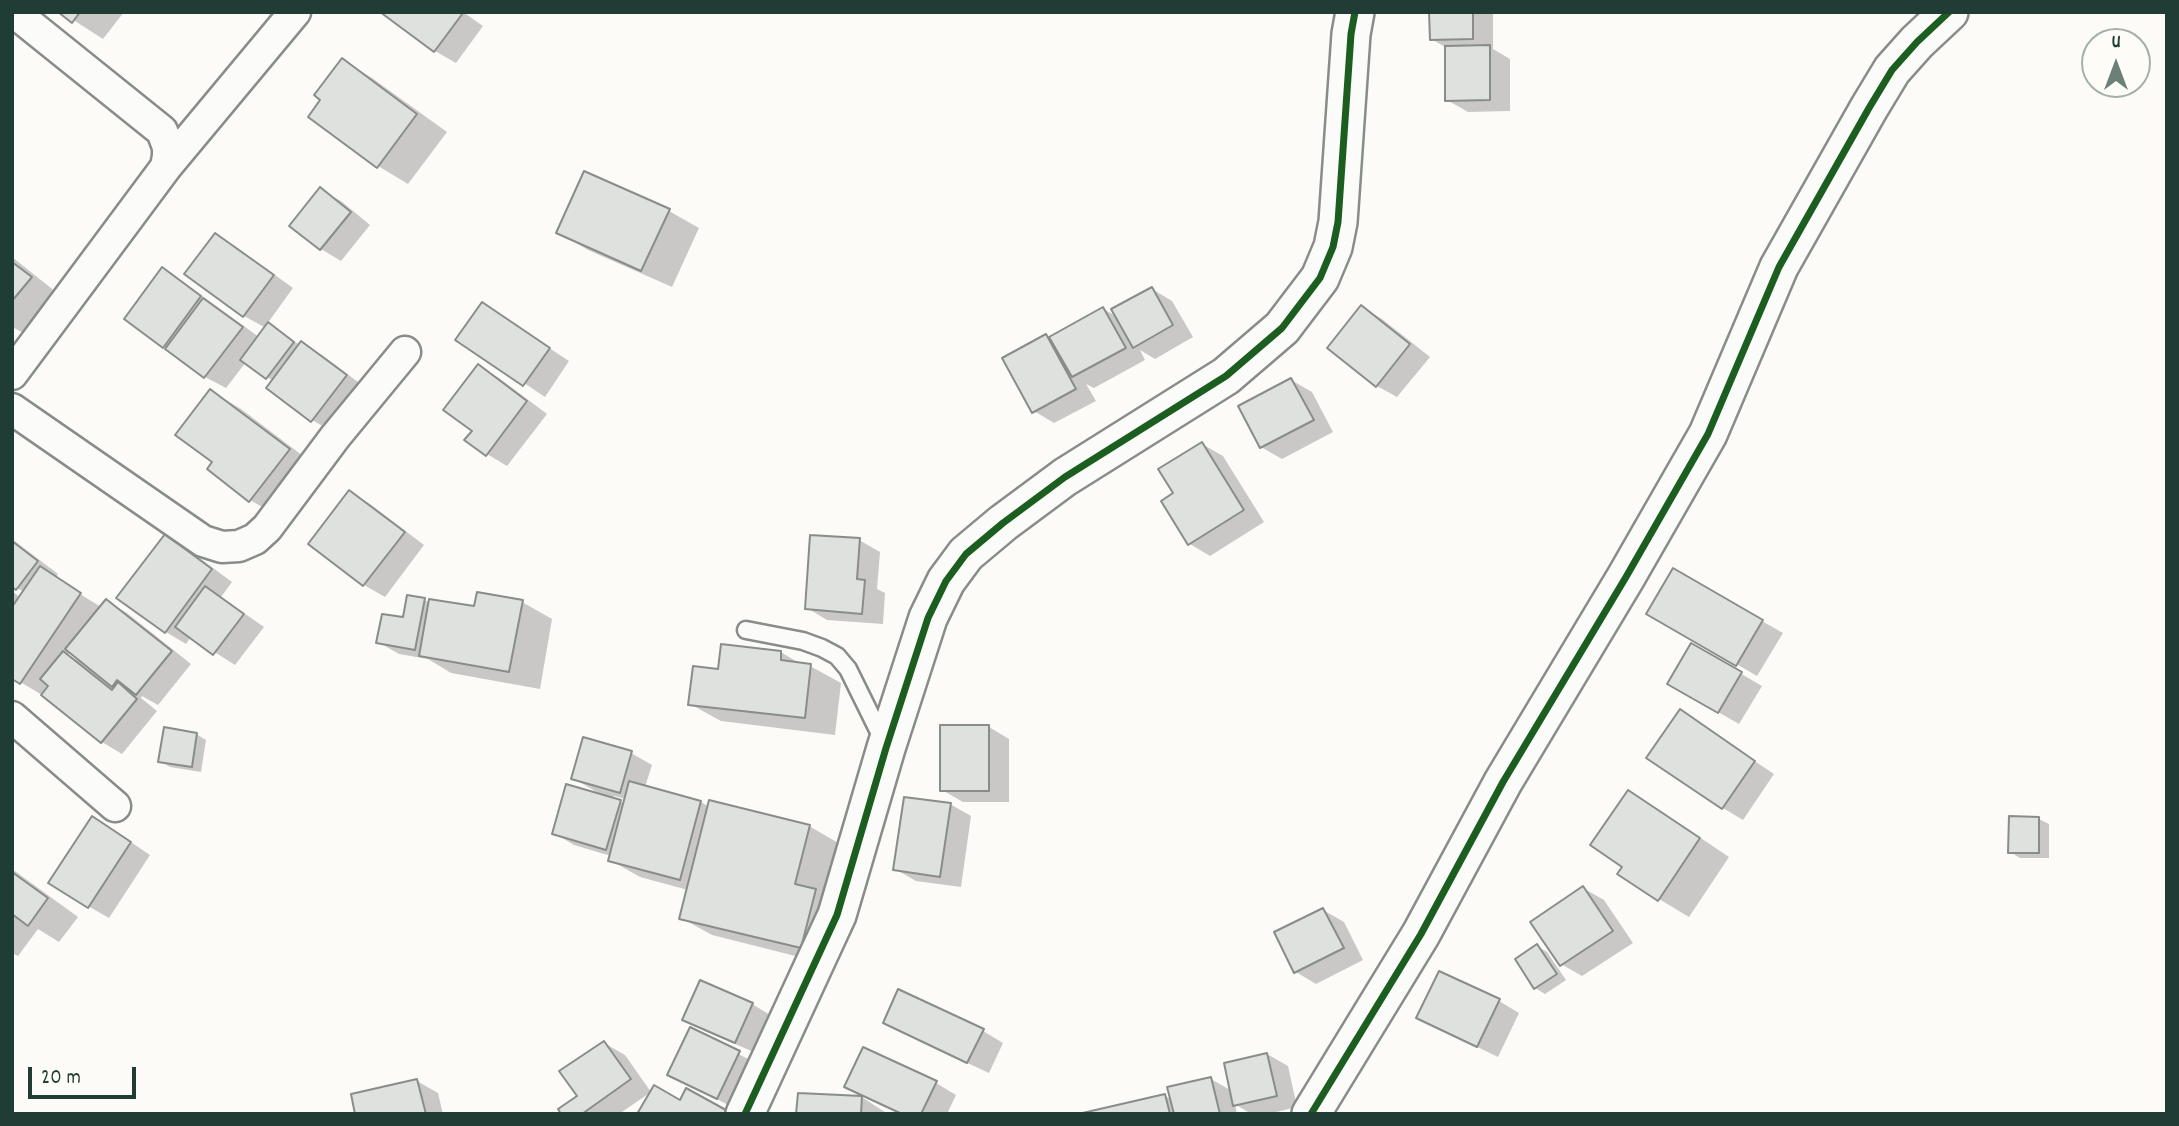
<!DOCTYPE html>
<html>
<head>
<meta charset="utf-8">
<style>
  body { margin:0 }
  #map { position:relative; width:2179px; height:1126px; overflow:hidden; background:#fcfbf8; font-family:Dekko,sans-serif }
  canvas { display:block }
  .frame { position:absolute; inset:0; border:14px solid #1f3d34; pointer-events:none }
  .north { position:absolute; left:2081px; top:28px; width:70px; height:70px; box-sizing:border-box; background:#fdfcf7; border:2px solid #a4b0a9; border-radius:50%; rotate:0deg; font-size:19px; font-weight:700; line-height:28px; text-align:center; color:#1f3d34 }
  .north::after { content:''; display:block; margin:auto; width:24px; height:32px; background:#6c8079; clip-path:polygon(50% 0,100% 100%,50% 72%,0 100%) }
  .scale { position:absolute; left:28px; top:1067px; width:108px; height:32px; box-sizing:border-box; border:4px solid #1f3d34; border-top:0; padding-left:9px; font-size:21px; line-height:24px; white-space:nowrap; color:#1f3d34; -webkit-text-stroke:5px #fdfcf7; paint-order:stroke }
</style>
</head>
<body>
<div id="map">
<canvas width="2179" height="1126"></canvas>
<div class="frame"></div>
<div class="north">U</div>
<div class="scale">20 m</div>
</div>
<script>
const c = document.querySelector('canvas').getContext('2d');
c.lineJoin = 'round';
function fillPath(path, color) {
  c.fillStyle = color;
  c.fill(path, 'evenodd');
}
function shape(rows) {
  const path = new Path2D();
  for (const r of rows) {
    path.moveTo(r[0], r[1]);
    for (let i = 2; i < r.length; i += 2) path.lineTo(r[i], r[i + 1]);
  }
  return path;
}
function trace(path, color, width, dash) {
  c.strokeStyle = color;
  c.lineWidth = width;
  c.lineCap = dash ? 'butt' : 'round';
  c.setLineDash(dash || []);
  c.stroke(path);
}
const shadow = shape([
  [61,12,124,12,103,39],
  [383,12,463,12,483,26,456,63,435,51],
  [1431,12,1493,12,1493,49,1510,59,1510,111,1468,112,1447,100,1447,48,1431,39],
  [342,60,372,78,447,132,408,184,378,166,322,100],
  [320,190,341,201,370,225,341,261,321,249],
  [669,211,699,228,672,287,588,250,558,232],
  [216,235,236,247,293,288,267,324,300,345,301,343,322,355,366,388,333,432,312,420,268,387,273,381,246,362,226,388,205,377,164,346,162,270,183,282,259,337,266,328,244,316],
  [12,257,61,296,29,336,14,328,12,330],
  [1152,289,1172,301,1193,337,1155,359,1140,350,1145,360,1094,388,1086,384,1096,401,1054,423,1034,411,1046,336,1050,339,1103,309,1118,317],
  [482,304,569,361,545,397,458,339],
  [1362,307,1382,319,1430,357,1397,397,1377,386],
  [478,366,499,378,547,414,507,466,487,454,474,430],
  [1291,380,1312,392,1333,432,1282,459,1261,447],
  [211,391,241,409,319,468,281,518,250,500,209,469,214,462],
  [1202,444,1223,456,1264,522,1210,556,1190,544,1176,493],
  [350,492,370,504,424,545,385,597,364,585,310,544],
  [165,536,186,548,232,582,221,597,264,627,235,665,191,637,186,644,166,632],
  [12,539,58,574,56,577,59,581,101,607,106,601,127,613,191,664,158,705,142,696,141,698,157,711,122,754,102,742,42,695,12,677,12,591,21,598,24,592,12,585],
  [70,651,85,663,84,664,68,655],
  [859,540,880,552,877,589,885,593,883,624,827,620,807,608],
  [1674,571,1783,633,1757,676,1649,613],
  [424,600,430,603,475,608,522,602,552,619,540,689,451,673,428,659,399,654,378,642],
  [1692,645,1762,686,1739,724,1669,684],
  [781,652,802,665,810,666,841,683,835,735,721,721,690,704,719,671],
  [1681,712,1774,774,1743,820,1723,808],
  [989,727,1009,739,1009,802,963,802,942,790],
  [196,734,206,740,201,772,170,767,160,761],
  [631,753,652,765,645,787,701,802,709,807,809,826,840,844,831,965,712,935,681,918,688,890,640,877,610,860,611,856,574,845,554,833,600,794,573,778],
  [614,796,626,799,624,804,613,797],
  [1628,792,1659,810,1729,857,1689,917,1659,899,1625,867],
  [950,804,971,816,961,887,916,881,895,869],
  [2039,819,2049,824,2049,858,2020,858,2010,852],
  [113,830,150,855,109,918,88,906],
  [12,869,78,917,59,942,38,929,18,956,12,953],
  [1583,888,1604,900,1633,943,1582,976,1561,964],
  [1323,910,1344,922,1363,960,1316,984,1296,972],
  [1537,946,1547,952,1566,980,1545,994,1535,988],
  [1499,1001,1519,1013,1498,1057,1418,1018],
  [752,1004,772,1016,756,1053,705,1031,684,1019],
  [885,1022,983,1031,1003,1043,989,1073,905,1034],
  [691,1030,760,1065,738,1110,669,1075],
  [604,1043,625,1055,651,1092,619,1114,563,1114,579,1096],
  [1267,1054,1288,1066,1297,1107,1268,1114,1251,1114,1235,1104,1237,1114,1086,1114,1165,1096,1172,1100,1211,1079,1232,1091],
  [417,1081,438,1093,443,1114,357,1114],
  [936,1083,956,1095,947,1114,901,1114,846,1086],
  [799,1094,863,1098,888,1114,798,1114]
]);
const building = shape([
  [58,12,80,12,72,23,58,12],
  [380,12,462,12,463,13,434,52,380,12],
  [1429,12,1473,12,1473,39,1430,40,1429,12],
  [1490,45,1490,100,1445,101,1445,46,1490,45],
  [342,58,417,114,377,168,308,117,320,100,314,95,342,58],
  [584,171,670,209,641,271,556,233,584,171],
  [320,187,351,212,320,250,289,226,320,187],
  [215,233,274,275,243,317,184,274,215,233],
  [12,262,32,277,12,301,12,262],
  [162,267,201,296,163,348,124,319,162,267],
  [1152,287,1173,325,1133,348,1111,309,1152,287],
  [203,298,243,327,204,378,165,349,203,298],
  [482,302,550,348,523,386,455,340,482,302],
  [1361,305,1410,344,1376,387,1327,348,1361,305],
  [1103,307,1126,348,1072,377,1049,337,1103,307],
  [268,322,294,342,266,379,240,360,268,322],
  [1046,334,1076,389,1032,413,1002,358,1046,334],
  [301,341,347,375,311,422,266,388,301,341],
  [478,364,527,401,486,456,464,440,472,431,443,410,478,364],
  [1291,378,1314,420,1260,448,1238,406,1291,378],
  [210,389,290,449,249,502,207,469,212,462,175,435,210,389],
  [1202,442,1244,510,1188,545,1161,501,1173,493,1158,469,1202,442],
  [349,490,405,532,363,586,308,544,349,490],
  [165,534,212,569,165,633,116,598,165,534],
  [810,535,860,538,857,579,865,580,862,614,805,609,810,535],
  [12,541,38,561,16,590,12,587,12,541],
  [40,566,81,593,20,684,12,679,12,607,40,566],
  [1673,568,1763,620,1736,666,1646,614,1673,568],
  [205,586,244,614,213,655,175,627,205,586],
  [477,592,523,600,509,672,419,656,429,599,474,606,477,592],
  [407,595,425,598,415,650,376,643,382,614,403,617,407,595],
  [106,599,172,651,136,695,117,680,112,687,65,649,106,599],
  [1691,643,1742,672,1718,713,1667,684,1691,643],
  [721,644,781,651,781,660,811,664,805,718,688,705,693,666,718,669,721,644],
  [63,651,112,690,118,682,137,699,101,743,41,695,48,686,40,679,63,651],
  [1680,709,1755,761,1722,809,1646,758,1680,709],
  [940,725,989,725,989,791,940,791,940,725],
  [164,727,197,733,192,767,158,762,164,727],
  [583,737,632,751,620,793,571,779,583,737],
  [629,781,701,801,680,880,608,861,629,781],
  [566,784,621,800,606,850,552,834,566,784],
  [1628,790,1700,838,1658,901,1617,874,1622,867,1590,845,1628,790],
  [904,797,951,803,940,877,893,870,904,797],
  [709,800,810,825,795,884,816,889,801,948,679,919,709,800],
  [92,816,131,842,88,908,48,883,92,816],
  [2009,816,2039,817,2039,853,2008,853,2009,816],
  [12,872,48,898,28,926,12,914,12,872],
  [1583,886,1613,931,1560,966,1530,922,1583,886],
  [1323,908,1344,948,1294,973,1274,932,1323,908],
  [1537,944,1557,974,1534,989,1515,959,1537,944],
  [1439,971,1500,999,1477,1047,1416,1018,1439,971],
  [700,980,753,1003,735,1043,682,1020,700,980],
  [898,989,984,1029,967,1063,883,1023,898,989],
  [690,1027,740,1051,717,1099,667,1075,690,1027],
  [604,1041,631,1079,582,1114,561,1114,558,1109,577,1096,559,1071,604,1041],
  [863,1047,937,1081,921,1114,902,1114,844,1087,863,1047],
  [1267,1053,1277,1096,1233,1106,1224,1063,1267,1053],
  [1211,1077,1220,1114,1174,1114,1167,1087,1211,1077],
  [417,1079,426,1114,355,1114,351,1094,417,1079],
  [654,1085,680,1100,686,1088,726,1110,724,1114,637,1114,654,1085],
  [798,1093,862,1096,861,1114,796,1114,798,1093],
  [1165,1094,1170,1114,1078,1114,1165,1094]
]);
const service = shape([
  [746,630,803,641,822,648,837,656,848,669,884,742]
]);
const minor = shape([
  [166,167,295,12],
  [12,374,166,167,168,156,168,147,162,131,14,12],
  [12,409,203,541,222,547,239,546,255,539,267,528,335,437,405,352],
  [12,717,115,806]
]);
const tertiary = shape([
  [745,1114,837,915,886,748,928,618,946,581,966,554,1003,523,1065,477,1226,376,1282,328,1320,278,1333,247,1338,222,1351,34,1355,12],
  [1311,1114,1421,934,1503,782,1626,577,1708,434,1779,267,1869,108,1892,70,1917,42,1949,12]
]);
const cycleway = shape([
  [745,1114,837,915,886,748,928,618,946,581,966,554,1003,523,1065,477,1226,376,1282,328,1320,278,1333,247,1338,222,1351,34,1355,12],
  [1311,1114,1421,934,1503,782,1626,577,1708,434,1779,267,1869,108,1892,70,1917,42,1949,12]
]);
fillPath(shadow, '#0003');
fillPath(building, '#dfe1de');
trace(building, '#888d8a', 2);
trace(service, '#888d8a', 21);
trace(minor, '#888d8a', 35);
trace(tertiary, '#888d8a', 42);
trace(service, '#fbfbf9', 16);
trace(minor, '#fbfbf9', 30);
trace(tertiary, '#fbfbf9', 37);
trace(cycleway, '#1b5e20', 7);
</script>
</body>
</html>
